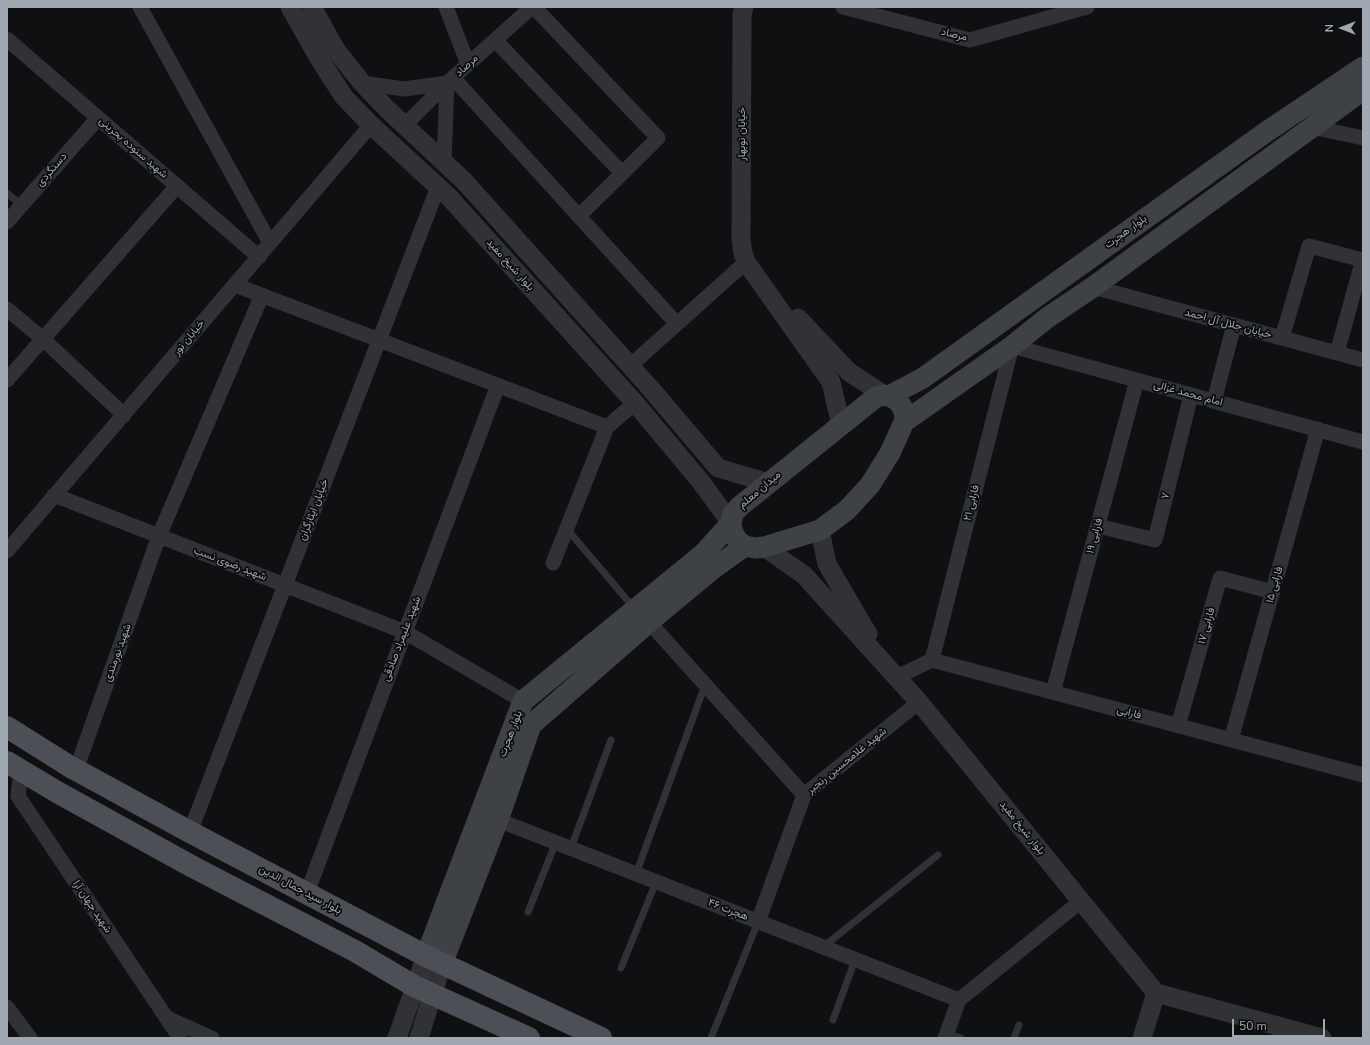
<!DOCTYPE html>
<html>
<head>
<meta charset="utf-8">
<style>
  body { margin:0 }
  #map { position:relative; width:1370px; height:1045px; overflow:hidden; background:#0f1011; font-family:"Nunito Sans",sans-serif }
  canvas { display:block }
  .frame { position:absolute; inset:0; border:8px solid #a0a8b2; pointer-events:none }
  .north { position:absolute; left:1322px; top:8px; width:40px; height:40px; -webkit-text-stroke:3px #0a0b0c; paint-order:stroke; rotate:270deg; font-size:11px; font-weight:700; line-height:16px; text-align:center; color:#a0a8b2 }
  .north::after { content:''; display:block; margin:auto; width:14px; height:18px; background:#a0a8b2; clip-path:polygon(50% 0,100% 100%,50% 72%,0 100%) }
  .scale { position:absolute; left:1232px; top:1019px; width:93px; height:18px; box-sizing:border-box; border:2px solid #a0a8b2; border-top:0; padding-left:5px; font-size:12px; line-height:14px; white-space:nowrap; color:#a0a8b2; -webkit-text-stroke:3px #0a0b0c; paint-order:stroke }
</style>
</head>
<body>
<div id="map">
<canvas width="1370" height="1045"></canvas>
<div class="frame"></div>
<div class="north">N</div>
<div class="scale">50 m</div>
</div>
<script>
const c = document.querySelector('canvas').getContext('2d');
c.lineJoin = 'round';
function shape(rows) {
  const path = new Path2D();
  for (const r of rows) {
    path.moveTo(r[0], r[1]);
    for (let i = 2; i < r.length; i += 2) path.lineTo(r[i], r[i + 1]);
  }
  return path;
}
function trace(path, color, width, dash) {
  c.strokeStyle = color;
  c.lineWidth = width;
  c.lineCap = dash ? 'butt' : 'round';
  c.setLineDash(dash || []);
  c.stroke(path);
}
function drawText(font, color, halo, rows, align = 'center') {
  c.font = font + ' "Nunito Sans",Vazirmatn,sans-serif';
  c.lineWidth = 3.5;
  c.setLineDash([]);
  c.textBaseline = 'middle';
  c.strokeStyle = halo;
  c.fillStyle = color;
  for (const [text, x, y, turn = 0] of rows) {
    c.save();
    c.translate(x, y);
    c.rotate((+turn || 0) * Math.PI / 180);
    c.textAlign = isNaN(turn) ? turn : align;
    if (halo) c.strokeText(text, 0, 0);
    c.fillText(text, 0, 0);
    c.restore();
  }
}
const service = shape([
  [7,193,21,205],
  [567,529,634,608],
  [571,848,611,740],
  [636,874,705,685],
  [528,912,556,842],
  [823,947,938,855],
  [621,968,656,882],
  [833,1020,855,960],
  [947,1033,961,1038],
  [711,1038,758,922],
  [1014,1038,1019,1025]
]);
const minor = shape([
  [140,7,270,243],
  [446,7,468,64],
  [534,7,658,138,579,216],
  [843,7,970,40,1087,7],
  [7,39,259,257],
  [495,40,622,173],
  [454,79,677,324],
  [362,83,404,89,447,83],
  [404,126,447,83,532,7],
  [1312,127,1363,138],
  [444,162,447,83],
  [7,222,98,118],
  [235,285,607,427],
  [1093,287,1363,360],
  [7,309,43,339,124,415],
  [1282,338,1309,246,1363,260],
  [1337,353,1363,259],
  [630,366,746,262],
  [7,380,177,186],
  [1214,401,1234,325],
  [54,495,405,632,523,701],
  [1098,526,1155,540,1191,395],
  [7,551,371,125],
  [553,563,607,427,635,403],
  [649,622,804,795],
  [932,660,1012,346,1363,442],
  [897,677,932,660,1363,775],
  [1053,692,1137,380],
  [1178,726,1220,578,1273,592],
  [1231,740,1318,429],
  [76,770,159,536,262,295],
  [21,771,18,796,180,1038],
  [498,820,959,1000],
  [190,832,438,187],
  [307,893,498,385],
  [758,922,804,795,919,702],
  [7,1007,30,1038],
  [167,1018,212,1038],
  [945,1038,959,1000,1081,901]
]);
const tertiary = shape([
  [290,7,320,60,344,97,371,125,449,197,635,403,701,482,731,523],
  [312,7,336,50,362,83,387,109,464,181,651,389,718,468,769,483],
  [744,7,742,14,741,239,743,253,746,262,831,382,841,425],
  [798,318,849,372,884,395],
  [820,530,827,564,868,634],
  [764,547,804,575,919,702,1156,993],
  [1156,993,1322,1038],
  [397,1038,426,956],
  [419,1038,442,964],
  [1142,1038,1156,993]
]);
const secondary = shape([
  [884,395,891,397,898,401,902,407,905,414,904,422,890,453,870,485,847,510,820,530,764,547,755,548,745,546,738,541,733,533,731,523,733,514,739,507,876,397,884,395],
  [889,396,923,378,1266,132,1363,67],
  [904,422,1012,346,1047,318,1093,287,1363,90],
  [426,956,523,701,703,554,731,523],
  [442,964,498,820,531,725,649,622,714,568,745,546]
]);
const primary = shape([
  [7,727,69,766,190,832,426,956,601,1038],
  [7,762,57,792,193,867,355,951,414,986,529,1038]
]);
const streetNames = [
  ["مرصاد",954,35,13],
  ["مرصاد",467,66,-43],
  ["خیابان نوبهار",742,134,-90],
  ["شهید ستوده بحرینی",133,148,41],
  ["دستگردی",52,170,-49],
  ["بلوار هجرت",1126,232,-36],
  ["بلوار شیخ مفید",510,265,48],
  ["خیابان جلال آل احمد",1228,324,15],
  ["خیابان نور",189,338,-50],
  ["امام محمد غزالی",1188,394,15],
  ["میدان معلم",760,490,-40],
  ["۷",1166,496,-76],
  ["فارابی ۲۱",972,503,-76],
  ["خیابان ایثارگران",314,510,-69],
  ["فارابی ۱۹",1095,536,-75],
  ["شهید رضوی نسب",230,564,21],
  ["فارابی ۱۵",1275,585,-74],
  ["فارابی ۱۷",1207,626,-74],
  ["شهید علیمراد صادقی",402,639,-69],
  ["شهید نورمندی",118,653,-70],
  ["فارابی",1129,713,15],
  ["بلوار هجرت",511,734,-69],
  ["شهید غلامحسین رنجبر",847,761,-39],
  ["بلوار شیخ مفید",1022,828,51],
  ["بلوار سید جمال الدین",300,890,28],
  ["شهید جهان آرا",92,907,56],
  ["هجرت ۴۶",728,910,21]
];
trace(service, '#303236', 7);
trace(minor, '#303236', 15);
trace(tertiary, '#303236', 19);
trace(secondary, '#3e4146', 21);
trace(primary, '#4c4f55', 22);
drawText('11px', '#a0a8b2', '#0a0b0c', streetNames);
</script>
</body>
</html>
